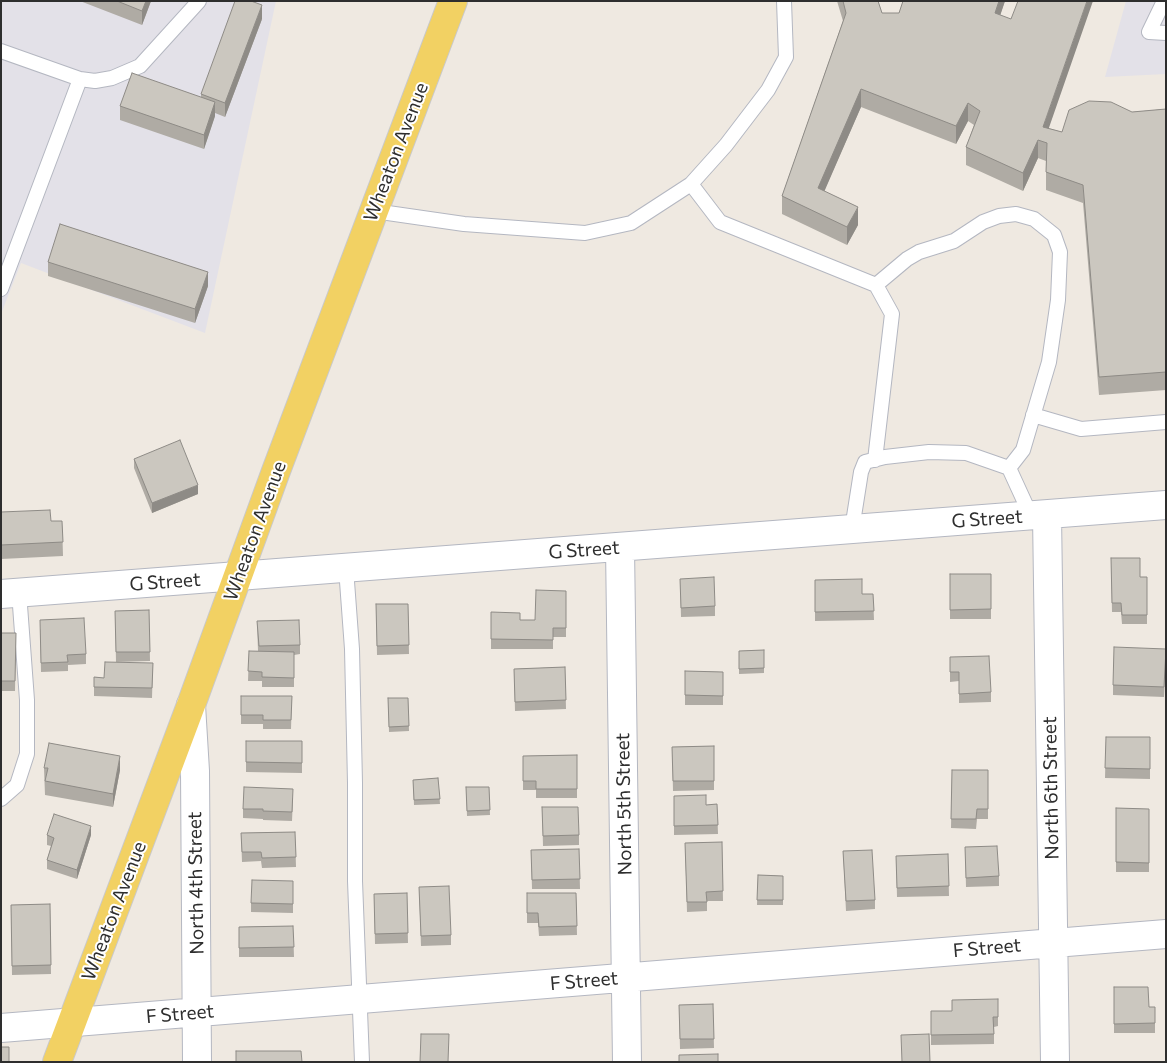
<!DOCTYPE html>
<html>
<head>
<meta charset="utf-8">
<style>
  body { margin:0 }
  #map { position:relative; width:1167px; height:1063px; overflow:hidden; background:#efe9e1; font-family:Commissioner,sans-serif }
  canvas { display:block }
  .frame { position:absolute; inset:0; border:2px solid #2e2e2e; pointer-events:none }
</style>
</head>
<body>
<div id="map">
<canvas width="1167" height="1063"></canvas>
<div class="frame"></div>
</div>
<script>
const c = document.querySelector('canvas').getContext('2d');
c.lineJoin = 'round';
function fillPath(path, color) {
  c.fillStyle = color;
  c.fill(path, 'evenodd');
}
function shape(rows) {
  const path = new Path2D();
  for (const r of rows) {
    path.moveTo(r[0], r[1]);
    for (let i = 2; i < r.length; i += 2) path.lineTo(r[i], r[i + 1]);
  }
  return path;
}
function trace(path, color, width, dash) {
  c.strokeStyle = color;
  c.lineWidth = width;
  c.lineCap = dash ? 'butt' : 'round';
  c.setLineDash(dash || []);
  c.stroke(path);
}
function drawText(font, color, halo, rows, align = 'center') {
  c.font = font + ' Commissioner,sans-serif';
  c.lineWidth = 4;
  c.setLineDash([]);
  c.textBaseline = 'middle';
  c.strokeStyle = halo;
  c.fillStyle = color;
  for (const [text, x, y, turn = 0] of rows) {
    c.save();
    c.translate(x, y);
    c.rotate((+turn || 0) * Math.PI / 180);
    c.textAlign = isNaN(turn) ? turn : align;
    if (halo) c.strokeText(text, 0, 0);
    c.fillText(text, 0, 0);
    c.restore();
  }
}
const industrial = shape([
  [1,1,276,1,205,333,21,263,1,314],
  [1126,1,1166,1,1166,74,1105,77]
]);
const lane = shape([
  [1164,1,1149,32,1166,33],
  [1,51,80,79,95,81,112,78,140,66,199,1],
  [691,184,720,222,876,285,892,314,875,460],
  [374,211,464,224,585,233,631,223,691,184,726,145,768,90,786,57,784,1],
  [876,285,907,259,919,252,954,241,983,222,999,216,1016,214,1034,219,1054,235,1060,252,1058,300,1049,362,1023,450,1009,468],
  [1,289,80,79],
  [1033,415,1081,429,1166,422],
  [852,529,861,472,865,462,885,457,929,452,966,453,1009,468,1031,516],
  [346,568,352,649,355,783,355,881,362,1062],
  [1,799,17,785,27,754,27,700,19,592]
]);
const street = shape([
  [1047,515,1055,1062],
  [620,547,627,1062],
  [238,576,1166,505],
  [191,705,195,771,197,1062],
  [1,1028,1166,934]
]);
const secondary = shape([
  [1,594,238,576]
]);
const primary = shape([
  [57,1062,191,705,276,471,453,1]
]);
const wall = shape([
  [80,1,151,1,142,25],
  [837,1,878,1,882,13,899,13,903,1,1005,1,1000,15,1048,128,1062,132,1132,112,1166,109,1166,390,1099,395,1083,203,1046,190,1046,161,1038,158,1023,191,966,165,966,147,974,125,968,121,956,144,861,107,824,191,858,225,847,245,782,214,782,196,843,21],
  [262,19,225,117,215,113,215,116,204,149,120,120,120,106,201,97,201,94],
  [48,262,208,286,195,323,48,276],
  [134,459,198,494,152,513,134,468],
  [1,512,51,521,62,521,63,556,1,559],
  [1111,558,1140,577,1147,577,1147,624,1122,624,1121,612,1112,612],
  [950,574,991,574,991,619,950,619],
  [680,579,715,606,715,616,681,617],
  [815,580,862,594,873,594,874,620,815,621],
  [566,591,566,637,553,637,553,649,491,649,491,612,520,620,535,620],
  [376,604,408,604,409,654,377,655],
  [149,610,150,661,116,662,115,611],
  [257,621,300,645,300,654,294,655,294,687,262,687,262,681,248,681,249,651,258,651],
  [40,629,86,654,86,664,68,665,68,671,41,672],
  [1,633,16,633,15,691,1,691],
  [764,650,764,673,739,674,739,651],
  [950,657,991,692,991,702,959,703,959,681,950,682],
  [1166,658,1164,697,1113,695,1113,685],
  [153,663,152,698,94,696,94,677,104,678],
  [565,667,566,709,515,711,514,669],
  [685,671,723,672,723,705,685,705],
  [241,696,292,696,291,729,263,729,263,724,241,724],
  [388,698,408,698,409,731,389,732],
  [1106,737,1150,737,1150,779,1105,778],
  [246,741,302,741,302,773,246,772],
  [714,746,714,790,673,791,672,747],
  [577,755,577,798,536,798,536,790,523,790,523,756],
  [44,768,120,770,113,807,45,795],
  [952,770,988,770,988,819,977,819,976,829,951,828],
  [438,778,440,804,414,805,413,780],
  [466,787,489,787,490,815,467,816],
  [674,796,706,805,717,804,718,834,674,835],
  [293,798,292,821,263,820,263,819,243,818,243,809],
  [542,807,579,835,579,845,543,846],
  [1116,808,1149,809,1149,872,1116,872],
  [295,832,296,867,262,868,261,861,242,862,241,833],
  [47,835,91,835,77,879,47,869,47,860,51,846,47,845],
  [722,842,723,901,707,901,707,911,687,912,685,843],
  [965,847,999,876,999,886,966,887],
  [579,849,580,889,532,889,531,850],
  [843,851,875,900,875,909,846,911],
  [948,854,949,896,897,897,896,856],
  [758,875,783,876,783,905,757,905],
  [293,881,293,913,251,912,251,903],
  [419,887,451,935,451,945,421,946],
  [407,893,408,943,375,944,374,894],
  [527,893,576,893,577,935,539,936,538,923,527,923],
  [50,904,51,974,12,975,11,905],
  [293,926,294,957,239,957,239,927],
  [1114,987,1149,1007,1155,1007,1155,1033,1114,1033],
  [998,999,998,1026,994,1027,994,1044,931,1045,931,1011,952,1011],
  [713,1004,714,1048,680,1049,679,1005]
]);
const shadedWall = shape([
  [146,1,151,1,142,25,142,11],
  [999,1,1005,1,995,31,995,13],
  [1087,1,1093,1,1044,142,1043,127],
  [262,5,262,19,225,117,225,103],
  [861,89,861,107,818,206,818,188],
  [215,102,215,116,204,149,204,135],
  [968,103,968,121,956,144,956,126],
  [1038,140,1038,158,1023,191,1023,173],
  [858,207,858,225,847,245,847,227],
  [208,272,208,286,195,323,195,309],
  [198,485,198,494,152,513,152,503],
  [120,756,120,770,113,807,113,794],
  [91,826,91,835,77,879,77,870]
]);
const building = shape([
  [117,1,146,1,142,11,117,1],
  [235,1,251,1,262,5,225,103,201,94,235,1],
  [843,1,878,1,882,13,899,13,903,1,999,1,995,13,1011,19,1018,1,1087,1,1043,127,1062,132,1069,110,1089,101,1111,102,1132,112,1166,109,1166,372,1099,377,1083,185,1046,172,1047,143,1038,140,1023,173,966,147,980,111,968,103,956,126,861,89,818,188,858,207,847,227,782,196,846,13,843,1],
  [132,73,215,102,204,135,120,106,132,73],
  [60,224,208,272,195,309,48,262,60,224],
  [180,440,198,485,152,503,134,459,180,440],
  [50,510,51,521,62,521,63,542,1,545,1,512,50,510],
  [1111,558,1140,558,1140,577,1147,577,1147,615,1122,615,1121,603,1112,603,1111,558],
  [950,574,991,574,991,609,950,610,950,574],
  [714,577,715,606,681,608,680,579,714,577],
  [862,579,862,594,873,594,874,611,815,612,815,580,862,579],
  [536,590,566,591,566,628,553,628,553,640,491,639,491,612,520,613,520,620,535,620,536,590],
  [376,604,408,604,409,645,377,646,376,604],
  [149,610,150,652,116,652,115,611,149,610],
  [84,618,86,654,67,655,68,662,41,663,40,620,84,618],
  [299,620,300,645,259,646,257,621,299,620],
  [1,633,16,633,15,681,1,681,1,633],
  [1114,647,1166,649,1164,687,1113,685,1114,647],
  [764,650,764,668,739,669,739,651,764,650],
  [249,651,294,652,294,678,262,677,262,672,248,671,249,651],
  [989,656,991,692,959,694,959,672,950,672,950,657,989,656],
  [105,662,153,663,152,688,94,687,94,677,104,678,105,662],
  [565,667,566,700,515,702,514,669,565,667],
  [685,671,723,672,723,696,685,695,685,671],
  [241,696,292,696,291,720,263,720,263,715,241,715,241,696],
  [388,698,408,698,409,726,389,727,388,698],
  [1106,737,1150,737,1150,769,1105,768,1106,737],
  [246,741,302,741,302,763,246,762,246,741],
  [49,743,120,756,113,794,45,781,48,768,44,768,49,743],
  [714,746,714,781,673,781,672,747,714,746],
  [577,755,577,789,536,789,536,781,523,781,523,756,577,755],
  [952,770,988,770,988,809,977,809,976,819,951,819,952,770],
  [438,778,440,799,414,800,413,780,438,778],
  [244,787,293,789,292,812,263,811,263,809,243,809,244,787],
  [466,787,489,787,490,810,467,811,466,787],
  [706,795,706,805,717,804,718,825,674,826,674,796,706,795],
  [542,807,578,807,579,835,543,836,542,807],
  [1116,808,1149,809,1149,863,1116,862,1116,808],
  [54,814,91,826,77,870,47,860,54,838,47,835,54,814],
  [295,832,296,857,262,858,261,852,242,852,241,833,295,832],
  [722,842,723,891,706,892,707,902,687,902,685,843,722,842],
  [997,846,999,876,966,878,965,847,997,846],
  [579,849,580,879,532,880,531,850,579,849],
  [872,850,875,900,846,901,843,851,872,850],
  [948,854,949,886,897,888,896,856,948,854],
  [758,875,783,876,783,900,757,900,758,875],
  [252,880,293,881,293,904,251,903,252,880],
  [449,886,451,935,421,936,419,887,449,886],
  [407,893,408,933,375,934,374,894,407,893],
  [527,893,576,893,577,926,539,927,538,913,527,913,527,893],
  [50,904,51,965,12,966,11,905,50,904],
  [293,926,294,947,239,948,239,927,293,926],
  [1114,987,1148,987,1149,1007,1155,1007,1155,1023,1114,1024,1114,987],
  [998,999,998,1017,993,1017,994,1034,931,1035,931,1011,952,1011,952,1000,998,999],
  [713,1004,714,1039,680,1039,679,1005,713,1004],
  [421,1034,449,1034,448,1062,420,1062,421,1034],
  [929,1034,930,1062,902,1062,901,1035,929,1034],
  [1,1047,9,1047,9,1062,1,1062,1,1047],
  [236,1051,301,1051,302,1062,236,1062,236,1051],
  [718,1054,718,1062,679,1062,679,1055,718,1054]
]);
const streetNames = [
  ["Wheaton Avenue",396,152,-69],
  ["G Street",987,519,-4],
  ["Wheaton Avenue",255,531,-70],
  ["G Street",584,550,-4],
  ["G Street",165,582,-4],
  ["North 6th Street",1051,788,-91],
  ["North 5th Street",624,804,-91],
  ["North 4th Street",196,883,-91],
  ["Wheaton Avenue",114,911,-69],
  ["F Street",987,948,-5],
  ["F Street",584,981,-5],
  ["F Street",180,1014,-5]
];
fillPath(industrial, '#e3e1e8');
trace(lane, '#b4b7c1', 16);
trace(street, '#b4b7c1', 30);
trace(secondary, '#b4b7c1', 30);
trace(primary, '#c9c9c9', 30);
trace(lane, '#fff', 14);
trace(street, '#fff', 28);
trace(secondary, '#fff', 28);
trace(primary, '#f2d163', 28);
fillPath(wall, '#afaba4');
fillPath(shadedWall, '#8e8b86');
fillPath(building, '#cbc7bf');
trace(building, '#8e8b86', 1);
drawText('19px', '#2e2e2e', '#fff', streetNames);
</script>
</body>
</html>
